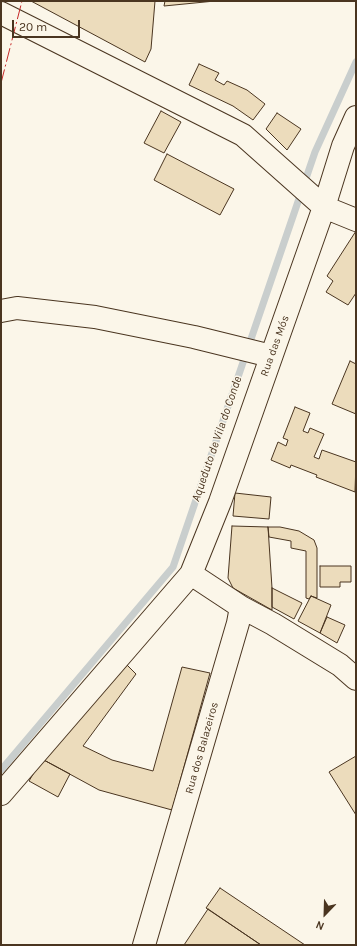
<!DOCTYPE html>
<html>
<head>
<meta charset="utf-8">
<style>
  body { margin:0 }
  #map { position:relative; width:357px; height:946px; overflow:hidden; background:#fbf6e9; font-family:Karla,sans-serif }
  canvas { display:block }
  .frame { position:absolute; inset:0; border:2px solid #4a3520; pointer-events:none }
  .north { position:absolute; left:305px; top:894px; width:40px; height:40px; -webkit-text-stroke:3px #fbf6e9; paint-order:stroke; rotate:203deg; font-size:11px; font-weight:700; line-height:16px; text-align:center; color:#4a3520 }
  .north::after { content:''; display:block; margin:auto; width:14px; height:18px; background:#4a3520; clip-path:polygon(50% 0,100% 100%,50% 72%,0 100%) }
  .scale { position:absolute; left:12px; top:20px; width:68px; height:18px; box-sizing:border-box; border:2px solid #4a3520; border-top:0; padding-left:5px; font-size:12px; line-height:14px; white-space:nowrap; color:#4a3520; -webkit-text-stroke:3px #fbf6e9; paint-order:stroke }
</style>
</head>
<body>
<div id="map">
<canvas width="357" height="946"></canvas>
<div class="frame"></div>
<div class="north">N</div>
<div class="scale">20 m</div>
</div>
<script>
const c = document.querySelector('canvas').getContext('2d');
c.lineJoin = 'round';
function shape(rows) {
  const path = new Path2D();
  for (const r of rows) {
    path.moveTo(r[0], r[1]);
    for (let i = 2; i < r.length; i += 2) path.lineTo(r[i], r[i + 1]);
  }
  return path;
}
function trace(path, color, width, dash) {
  c.strokeStyle = color;
  c.lineWidth = width;
  c.lineCap = dash ? 'butt' : 'round';
  c.setLineDash(dash || []);
  c.stroke(path);
}
function fillPath(path, color) {
  c.fillStyle = color;
  c.fill(path, 'evenodd');
}
function drawText(font, color, halo, rows, align = 'center') {
  c.font = font + ' Karla,sans-serif';
  c.lineWidth = 3;
  c.setLineDash([]);
  c.textBaseline = 'middle';
  c.strokeStyle = halo;
  c.fillStyle = color;
  for (const [text, x, y, turn = 0] of rows) {
    c.save();
    c.translate(x, y);
    c.rotate((+turn || 0) * Math.PI / 180);
    c.textAlign = isNaN(turn) ? turn : align;
    if (halo) c.strokeText(text, 0, 0);
    c.fillText(text, 0, 0);
    c.restore();
  }
}
const stream = shape([
  [1,770,173,567,315,152,356,62]
]);
const building = shape([
  [31,1,155,1,151,49,145,62,31,1],
  [165,1,215,1,164,6,165,1],
  [199,64,219,73,215,80,224,85,227,81,247,90,265,104,253,120,233,106,189,85,199,64],
  [161,111,181,122,164,153,144,143,161,111],
  [277,113,301,129,287,150,266,129,277,113],
  [167,154,234,189,220,215,154,180,167,154],
  [356,231,356,293,348,305,326,292,333,281,327,276,356,231],
  [350,361,356,364,356,414,332,404,350,361],
  [295,407,310,413,303,431,308,433,310,428,324,434,314,457,319,459,322,450,356,462,355,492,316,477,317,475,291,465,290,468,271,460,278,442,286,446,288,440,283,438,295,407],
  [235,493,271,497,269,519,233,516,235,493],
  [232,526,268,527,272,588,272,610,233,588,228,578,232,526],
  [268,527,280,527,299,531,314,540,317,548,317,598,311,596,309,599,306,598,306,551,291,548,291,541,269,537,268,527],
  [320,566,351,566,351,582,340,582,340,587,320,587,320,566],
  [272,588,302,603,294,619,272,607,272,588],
  [311,596,331,605,320,633,298,621,311,596],
  [327,617,345,625,337,643,320,633,327,617],
  [127,665,136,674,83,746,112,760,153,771,182,667,210,673,172,810,99,790,42,759,127,665],
  [356,756,356,815,329,772,356,756],
  [42,759,70,774,58,797,29,781,42,759],
  [220,888,305,945,261,945,206,908,220,888],
  [208,909,261,945,184,945,208,909]
]);
const minor = shape([
  [1,13,243,135,324,207,356,220],
  [1,311,17,308,95,317,194,337,271,356],
  [241,607,273,624,340,665,356,679],
  [1,794,191,574,220,502,324,207,343,146,356,117],
  [144,945,238,623,241,607,191,574]
]);
const power = shape([
  [1,83,22,1]
]);
const streetNames = [
  ["Rua das Mós",275,346,-70],
  ["Rua dos Balazeiros",202,748,-74]
];
const waterNames = [
  ["Aqueduto de Vila do Conde",217,439,-71]
];
trace(stream, '#c9cecd', 7);
fillPath(building, '#ecdcbc');
trace(building, '#4a3520', 1);
trace(minor, '#4a3520', 24);
trace(minor, '#fbf6e9', 22);
trace(power, '#c62828', 1, [14, 3, 2, 3]);
drawText('11px', '#4a3520', '#fbf6e9', streetNames);
drawText('italic 12px', '#4a3520', '#fbf6e9', waterNames);
</script>
</body>
</html>
